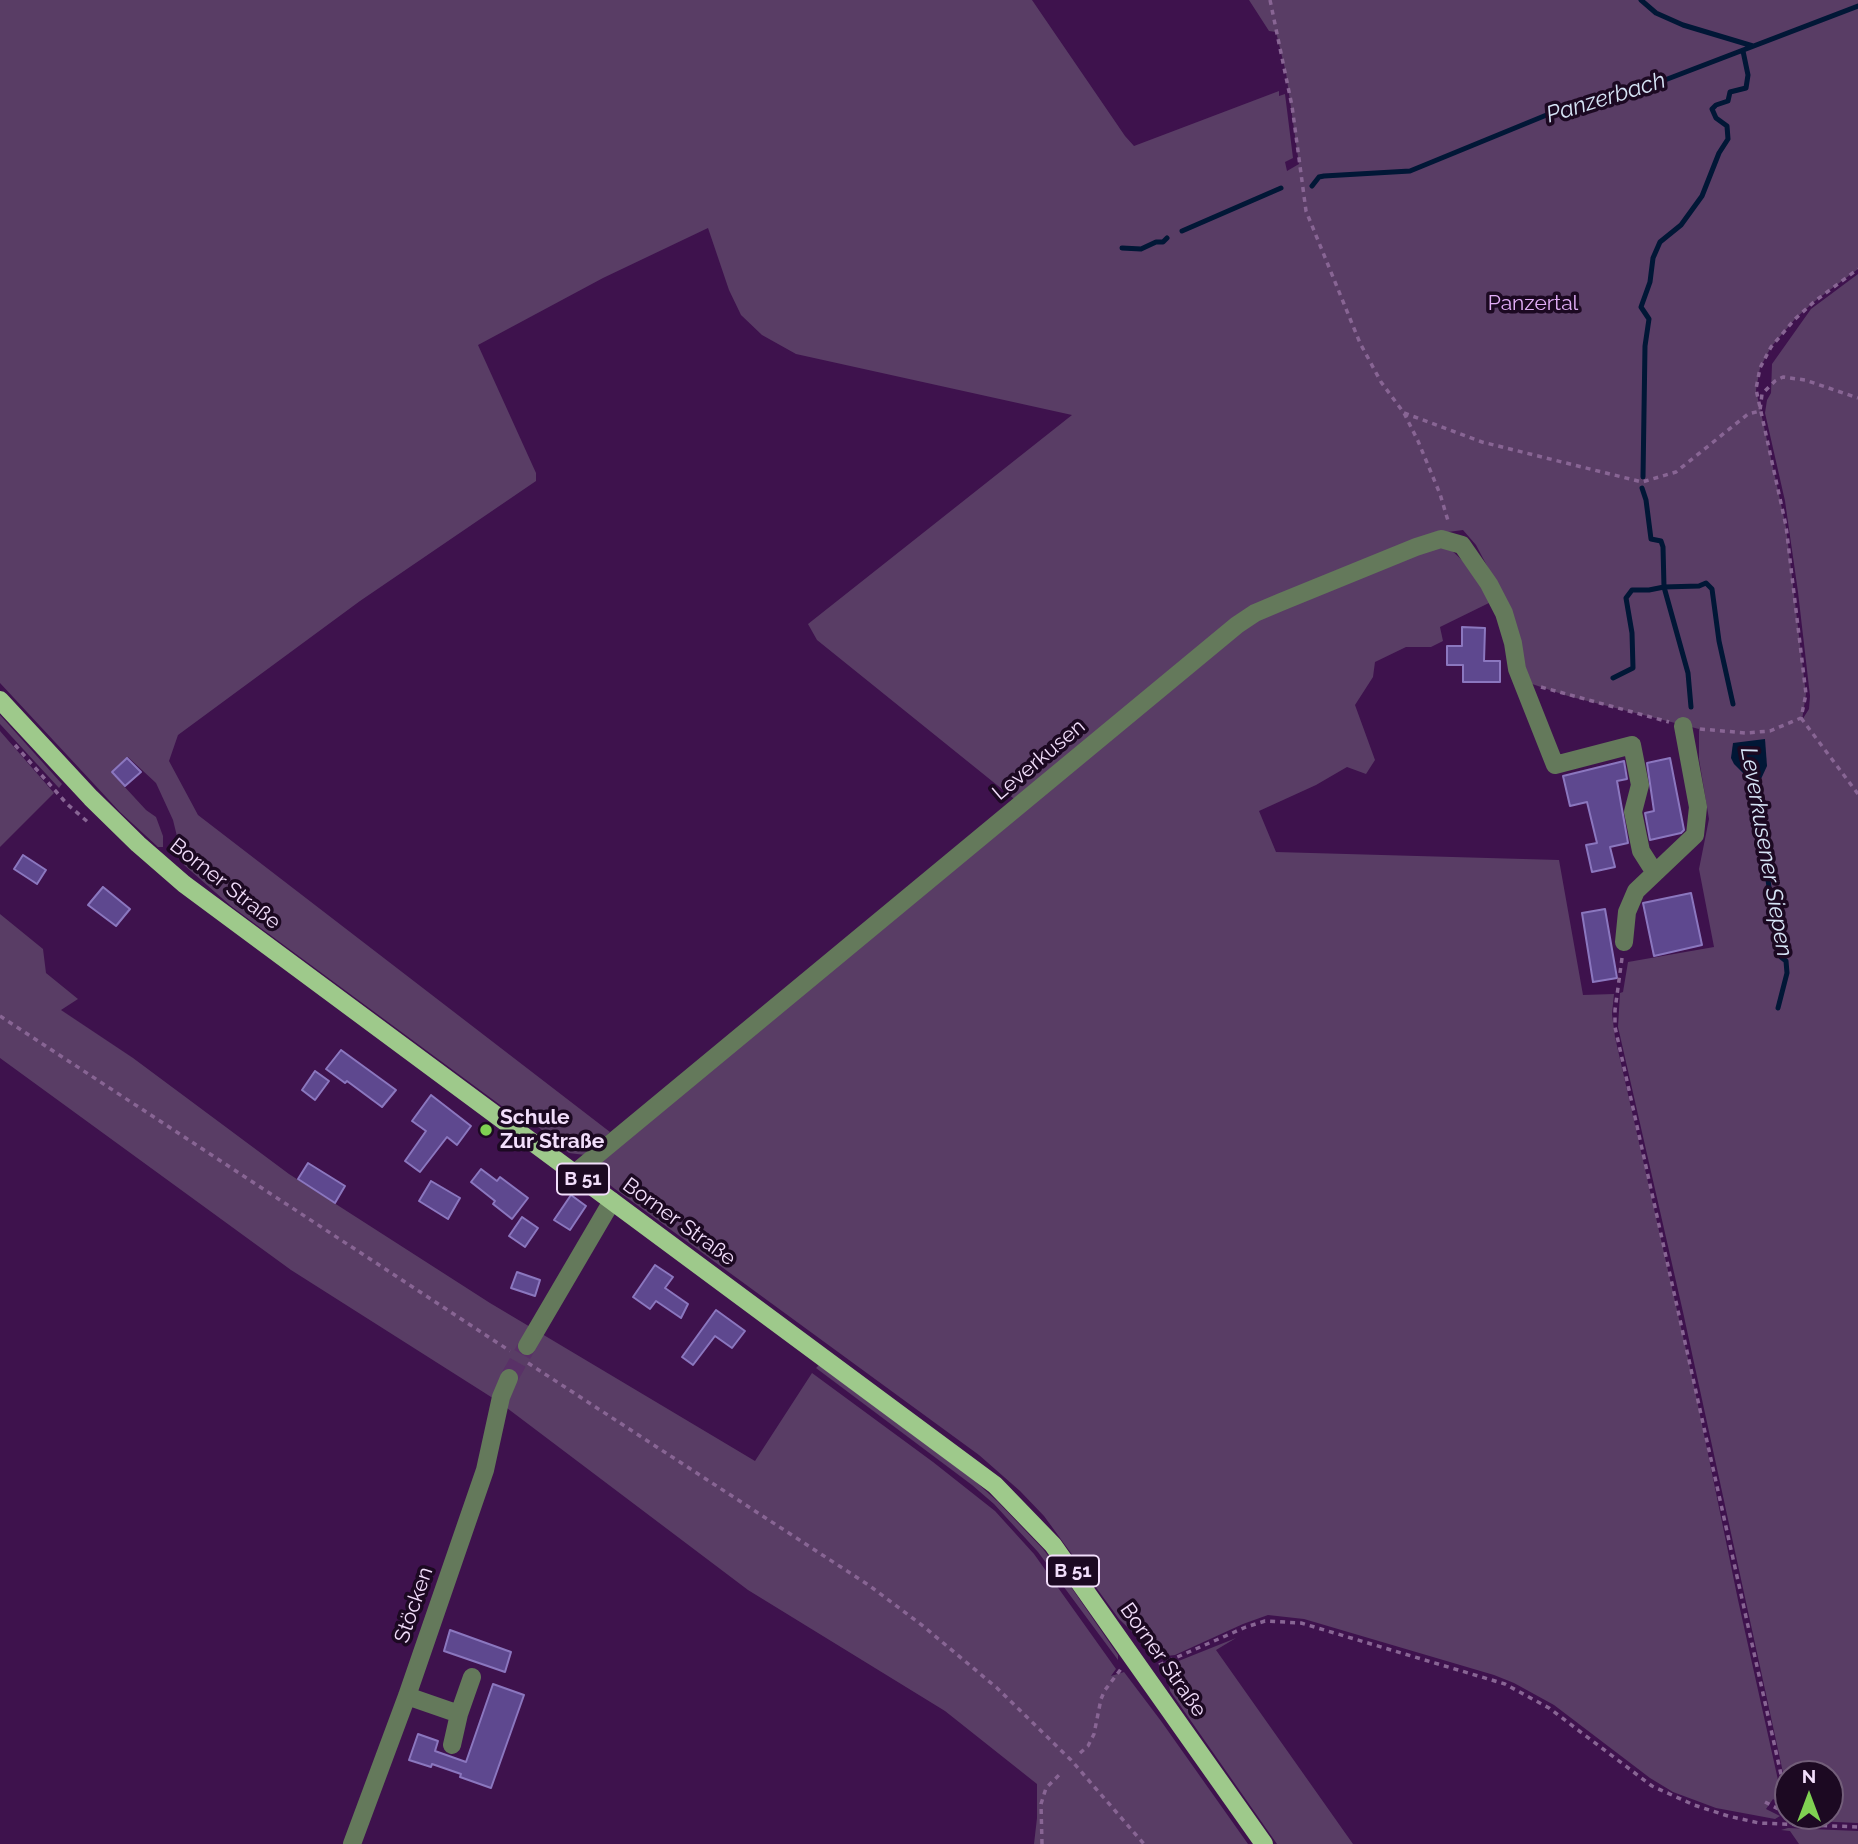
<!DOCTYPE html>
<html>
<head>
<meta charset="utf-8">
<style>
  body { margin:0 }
  #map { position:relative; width:1858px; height:1844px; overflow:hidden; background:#3e124d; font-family:Raleway,sans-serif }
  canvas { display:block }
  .north { position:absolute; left:1774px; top:1760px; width:70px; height:70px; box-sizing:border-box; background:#1c0922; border:2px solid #725e79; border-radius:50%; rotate:0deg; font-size:19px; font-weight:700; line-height:28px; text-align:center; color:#f2defb }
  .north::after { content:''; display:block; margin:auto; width:24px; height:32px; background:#7fd052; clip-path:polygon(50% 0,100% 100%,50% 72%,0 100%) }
</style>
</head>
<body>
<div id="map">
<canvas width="1858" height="1844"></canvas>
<div class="north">N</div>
</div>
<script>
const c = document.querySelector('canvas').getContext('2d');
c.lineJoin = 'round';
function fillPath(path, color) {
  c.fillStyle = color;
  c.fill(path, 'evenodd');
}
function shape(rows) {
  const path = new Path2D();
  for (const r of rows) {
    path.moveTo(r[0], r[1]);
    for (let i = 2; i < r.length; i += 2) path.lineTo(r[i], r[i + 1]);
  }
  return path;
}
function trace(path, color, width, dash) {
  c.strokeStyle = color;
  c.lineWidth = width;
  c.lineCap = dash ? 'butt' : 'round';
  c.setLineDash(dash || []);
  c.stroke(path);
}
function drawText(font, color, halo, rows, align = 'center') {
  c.font = font + ' Raleway,sans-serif';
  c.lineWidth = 7;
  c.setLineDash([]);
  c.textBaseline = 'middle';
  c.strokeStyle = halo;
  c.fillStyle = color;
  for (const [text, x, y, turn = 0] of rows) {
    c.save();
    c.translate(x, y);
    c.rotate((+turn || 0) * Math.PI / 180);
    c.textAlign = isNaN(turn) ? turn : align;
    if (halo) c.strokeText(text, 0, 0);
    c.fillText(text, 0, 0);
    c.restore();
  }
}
const green = shape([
  [0,0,1032,0,1125,136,1134,146,1279,91,1279,96,1285,94,1293,158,1285,162,1287,171,1299,164,1286,73,1276,32,1269,31,1249,0,1858,0,1858,269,1815,301,1795,319,1771,347,1760,368,1756,390,1786,527,1806,694,1802,720,1809,709,1810,696,1798,592,1785,501,1765,413,1767,400,1771,393,1772,364,1811,309,1858,274,1858,1823,1813,1821,1801,1816,1830,1816,1830,1774,1788,1774,1788,1793,1787,1791,1683,1312,1618,1027,1620,993,1623,992,1628,962,1714,947,1699,869,1709,819,1699,759,1699,729,1568,696,1532,684,1517,669,1502,594,1476,545,1463,530,1433,534,1438,547,1449,548,1477,574,1493,601,1440,627,1443,641,1431,647,1406,647,1375,662,1373,677,1355,705,1375,760,1366,774,1347,767,1316,785,1259,811,1276,852,1559,860,1583,995,1614,994,1612,1014,1615,1037,1692,1376,1738,1600,1784,1807,1773,1799,1766,1809,1780,1816,1775,1819,1716,1808,1673,1792,1650,1778,1554,1705,1514,1683,1494,1675,1304,1619,1268,1615,1243,1624,1175,1655,1158,1657,1119,1619,1044,1516,1020,1491,979,1455,615,1189,605,1181,600,1171,602,1160,1018,802,817,640,808,624,1072,415,796,354,762,335,741,315,729,290,708,228,603,278,478,345,536,473,536,481,360,601,178,735,169,761,198,815,610,1132,585,1155,569,1153,530,1120,518,1112,511,1113,231,906,184,865,173,820,156,783,128,757,111,772,146,810,156,817,163,836,163,847,158,847,120,812,0,683],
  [0,715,62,784,59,788,0,724],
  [0,731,54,793,0,847],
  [0,914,43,949,46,973,78,999,61,1010,133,1058,289,1174,490,1303,755,1461,812,1373,933,1462,995,1511,1034,1554,1116,1669,1111,1676,1124,1672,1161,1721,1248,1844,1034,1844,1037,1818,1037,1784,945,1711,748,1590,499,1402,291,1270,0,1058],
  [819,1365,975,1481,997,1501,1043,1549,1062,1574,1118,1655,1118,1660,1038,1552,994,1504,972,1485,816,1368],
  [1236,1638,1216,1650,1353,1844,1277,1844,1170,1691,1166,1666],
  [1788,1828,1858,1831,1858,1844,1799,1844,1790,1831,1781,1830]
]);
const water = shape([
  [1765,739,1767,766,1761,779,1748,778,1734,764,1731,758,1733,743]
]);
const stream = shape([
  [1641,0,1656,13,1683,25,1753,46],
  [1312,186,1319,177,1324,176,1410,171,1588,98,1610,101,1858,6],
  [1182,231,1281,188],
  [1122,248,1141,249,1156,242,1163,242,1167,238],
  [1643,477,1645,346,1649,319,1641,307,1650,282,1653,258,1660,242,1681,225,1702,196,1719,153,1728,139,1727,126,1716,118,1712,109,1716,105,1728,101,1730,92,1746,88,1748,75,1743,51],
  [1642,488,1646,500,1651,539,1661,541,1663,547,1664,587,1699,586,1706,583,1712,589,1719,641,1733,704],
  [1613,678,1633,668,1632,633,1626,598,1632,590,1649,590,1664,587,1688,673,1691,707],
  [1752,773,1754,802,1767,851,1765,859,1774,922,1781,957,1786,961,1787,973,1778,1008]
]);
const building = shape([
  [1462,627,1485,628,1484,661,1500,661,1500,682,1463,682,1463,665,1447,665,1447,646,1462,646,1462,627],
  [127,758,141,772,125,786,112,772,127,758],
  [1670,758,1684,830,1681,833,1650,840,1645,813,1654,811,1647,763,1670,758],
  [1624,761,1627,779,1617,781,1628,843,1610,847,1615,867,1592,872,1586,845,1597,843,1587,802,1570,806,1563,776,1624,761],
  [23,855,46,870,37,884,14,869,23,855],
  [103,887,130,909,116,926,88,905,103,887],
  [1691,893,1702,945,1654,956,1643,903,1691,893],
  [1605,909,1617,978,1593,982,1582,913,1605,909],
  [341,1050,396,1090,382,1107,347,1081,345,1083,326,1069,341,1050],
  [315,1071,329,1081,315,1100,302,1090,315,1071],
  [431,1095,471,1126,457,1145,447,1137,420,1172,405,1161,426,1131,412,1121,431,1095],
  [308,1163,345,1186,335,1203,298,1179,308,1163],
  [481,1169,497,1181,500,1177,528,1198,512,1219,493,1204,495,1201,471,1182,481,1169],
  [431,1181,460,1198,448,1219,419,1201,431,1181],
  [571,1195,586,1206,570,1230,554,1220,571,1195],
  [522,1217,538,1228,525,1247,509,1236,522,1217],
  [655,1265,673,1277,665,1288,688,1304,681,1318,656,1301,650,1309,633,1297,655,1265],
  [517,1272,540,1280,535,1296,511,1288,517,1272],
  [716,1310,745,1331,732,1348,715,1336,693,1365,682,1357,716,1310],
  [450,1630,511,1652,505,1672,444,1651,450,1630],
  [493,1684,524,1695,491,1788,460,1777,461,1774,432,1764,431,1767,409,1760,418,1734,438,1741,435,1751,466,1762,493,1684]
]);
const minorTunnel = shape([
  [509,1378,527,1346]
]);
const path = shape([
  [1270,0,1292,106,1306,211,1360,343,1381,382,1404,413,1418,441,1440,494,1449,524],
  [1404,413,1482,442,1642,482,1676,472,1748,414,1760,411,1762,394,1775,381,1783,377,1805,380,1858,398],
  [1541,687,1669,722],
  [1801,718,1858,794],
  [1700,729,1746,733,1770,731,1801,718,1806,694,1786,526,1756,389,1760,368,1771,347,1795,319,1815,301,1858,269],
  [15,745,67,804,89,823],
  [1622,958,1615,1010,1615,1027,1788,1806],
  [0,1016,510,1351],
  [528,1363,870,1586,923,1626,997,1688,1071,1760,1144,1844],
  [1159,1665,1246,1627,1265,1621,1301,1623,1505,1684,1549,1708,1652,1786,1694,1805,1728,1816,1759,1823,1858,1827],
  [1080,1753,1088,1746,1094,1734,1101,1699,1105,1690,1121,1669],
  [1765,1802,1788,1814],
  [1794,1816,1801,1825],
  [1042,1844,1041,1804,1046,1788,1059,1775]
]);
const minor = shape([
  [1624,942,1627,912,1636,891,1695,835,1698,807,1683,726],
  [575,1173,1237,625,1255,613,1281,602,1416,547,1441,539,1462,545,1489,584,1504,613,1513,643,1517,669,1555,765,1632,745,1640,785,1633,812,1641,851,1655,873],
  [527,1346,612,1201],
  [407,1696,459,1714,472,1677],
  [452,1745,459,1714],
  [352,1844,407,1696,485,1470,501,1397,509,1378]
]);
const major = shape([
  [0,700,91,798,138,844,184,884,995,1485,1053,1545,1264,1844]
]);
const markers = [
  [486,1130,7,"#7fd052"]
];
const shields = [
  [583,1179,52],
  [1073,1571,52]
];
const shieldNames = [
  ["B 51",583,1179],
  ["B 51",1073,1571]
];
const parkNames = [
  ["Panzertal",1533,304]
];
const streetNames = [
  ["Leverkusen",1039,760,-40],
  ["Borner Straße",225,884,38],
  ["Borner Straße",679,1222,36],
  ["Stöcken",414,1605,-71],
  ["Borner Straße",1163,1660,55]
];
const poiNames = [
  ["Schule",500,1118],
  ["Zur Straße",500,1142]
];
const waterNames = [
  ["Panzerbach",1606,98,-17],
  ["Leverkusener Siepen",1766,852,80]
];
fillPath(green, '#593d65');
fillPath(water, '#011736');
trace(stream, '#011736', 5);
fillPath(building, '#5e488f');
trace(building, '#8b77bf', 2);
trace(minorTunnel, '#593167', 18, [18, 9]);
trace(path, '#886594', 3.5, [5, 5]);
trace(minor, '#64795b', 18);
trace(major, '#9ec98b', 18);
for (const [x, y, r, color] of markers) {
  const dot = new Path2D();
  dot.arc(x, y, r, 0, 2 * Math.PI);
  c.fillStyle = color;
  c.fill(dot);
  trace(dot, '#1c0922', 2.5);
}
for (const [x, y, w] of shields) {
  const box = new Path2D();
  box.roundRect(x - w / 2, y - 15.5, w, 31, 5);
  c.fillStyle = '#1c0922';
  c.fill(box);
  trace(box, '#f2defb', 2);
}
drawText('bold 19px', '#f2defb', null, shieldNames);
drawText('21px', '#e1adf6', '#1c0922', parkNames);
drawText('21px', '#f2defb', '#1c0922', streetNames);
drawText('bold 21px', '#f2defb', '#1c0922', poiNames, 'left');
drawText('italic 23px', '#d6e4f6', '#1c0922', waterNames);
</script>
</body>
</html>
